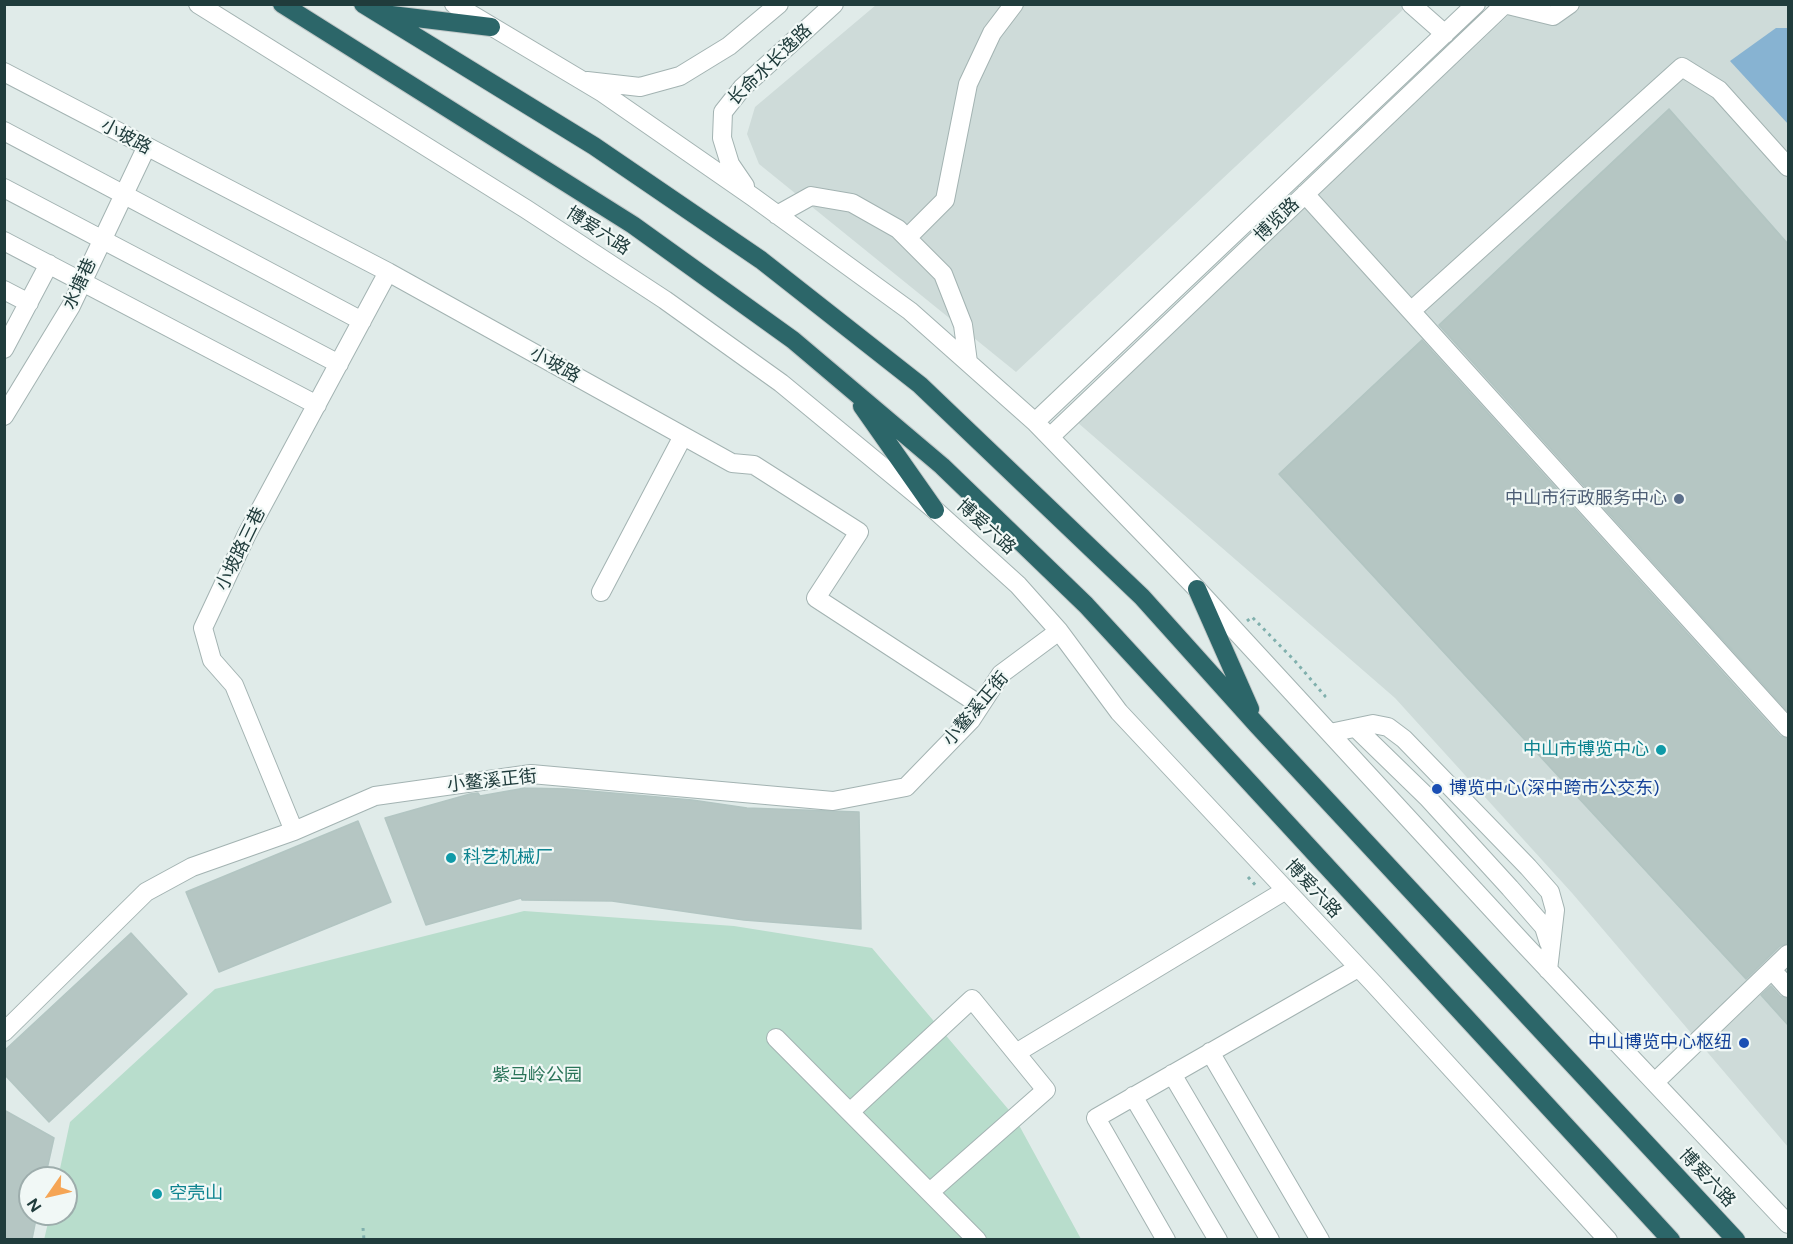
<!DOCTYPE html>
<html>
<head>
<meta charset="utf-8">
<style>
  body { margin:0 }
  #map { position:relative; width:1793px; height:1244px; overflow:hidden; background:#e0ebe9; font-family:Figtree,sans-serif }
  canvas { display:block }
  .frame { position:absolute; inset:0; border:6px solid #203c3c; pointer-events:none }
  .north { position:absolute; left:18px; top:1166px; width:60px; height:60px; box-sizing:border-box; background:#f1f8f6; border:2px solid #9dadac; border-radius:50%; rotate:236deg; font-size:16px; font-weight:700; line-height:24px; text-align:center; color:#203c3c }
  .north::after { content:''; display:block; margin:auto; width:21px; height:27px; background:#f5a555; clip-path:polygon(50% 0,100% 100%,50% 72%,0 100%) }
</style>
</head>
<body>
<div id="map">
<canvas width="1793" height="1244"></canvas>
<div class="frame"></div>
<div class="north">N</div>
</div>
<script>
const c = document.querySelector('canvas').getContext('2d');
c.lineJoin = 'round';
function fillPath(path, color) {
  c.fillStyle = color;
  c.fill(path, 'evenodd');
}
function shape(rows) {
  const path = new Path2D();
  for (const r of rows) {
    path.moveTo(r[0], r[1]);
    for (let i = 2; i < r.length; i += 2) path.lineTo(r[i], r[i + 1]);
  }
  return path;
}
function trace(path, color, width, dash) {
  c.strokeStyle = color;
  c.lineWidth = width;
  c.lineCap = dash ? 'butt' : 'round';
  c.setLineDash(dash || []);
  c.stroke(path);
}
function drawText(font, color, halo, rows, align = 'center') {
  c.font = font + ' Figtree,"Noto Sans SC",sans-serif';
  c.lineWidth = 4.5;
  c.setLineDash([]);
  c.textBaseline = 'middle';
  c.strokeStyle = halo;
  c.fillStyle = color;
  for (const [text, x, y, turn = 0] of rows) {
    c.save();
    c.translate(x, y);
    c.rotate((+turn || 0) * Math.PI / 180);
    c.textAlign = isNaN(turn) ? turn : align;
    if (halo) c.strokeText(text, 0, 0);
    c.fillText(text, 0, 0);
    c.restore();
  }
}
const built = shape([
  [876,5,1408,5,1016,372,759,164,747,134,755,107],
  [1519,5,1788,5,1788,1147,1572,893,1395,698,1077,422]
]);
const green = shape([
  [524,911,734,926,872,948,1014,1116,1081,1239,44,1240,50,1214,66,1214,66,1178,58,1178,70,1122,215,989]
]);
const water = shape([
  [1776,28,1788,28,1788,124,1730,61]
]);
const building = shape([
  [1669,109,1788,244,1788,712,1439,325,1669,109],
  [1422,340,1780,736,1788,739,1788,943,1780,946,1746,979,1279,474,1422,340],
  [525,788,567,789,692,800,747,808,859,812,861,929,744,920,612,901,522,900,521,898,426,925,385,818,470,794,478,793,480,796,525,788],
  [358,821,391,902,219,972,186,892,358,821],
  [131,933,187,994,49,1122,4,1074,4,1051,131,933],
  [1771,986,1780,996,1788,999,1788,1025,1761,995,1771,986],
  [4,1110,54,1138,45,1178,30,1178,30,1214,37,1214,32,1239,4,1239,4,1110]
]);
const path = shape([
  [1247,621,1252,617,1295,661,1325,696,1321,699],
  [1248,877,1258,888],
  [363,1228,364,1240]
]);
const minor = shape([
  [198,4,526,209,665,300,781,383,935,510,1018,585,1059,631,1119,712,1374,984,1608,1240],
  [454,4,603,93,753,197,910,311,1035,422,1197,589,1524,944,1788,1224],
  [1411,4,1445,34],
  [1504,4,1553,16,1570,4],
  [4,72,388,272,732,463,754,465,859,532,816,598,980,705],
  [587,81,640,87,680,76,729,46,779,4],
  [4,131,362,321],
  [745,186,730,164,722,138,723,112,742,88,834,4],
  [4,188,339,364],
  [1305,194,1788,728],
  [777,215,811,196,852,203,898,229,943,274,963,325,968,362],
  [907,238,945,200,968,84,992,33,1014,4],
  [4,241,317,405],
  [4,290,29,303],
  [1411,311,1682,67,1719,90,1788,167],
  [4,349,49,264],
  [4,416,71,306,146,148],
  [1035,422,1476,4],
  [1050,437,1505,4],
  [601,592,683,436],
  [1356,728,1427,797,1510,888,1544,927,1549,943],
  [1330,733,1373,724,1388,727,1404,739,1528,867,1550,892,1555,910,1548,970],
  [294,831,234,685,212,660,203,628,247,534,388,272],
  [1772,970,1788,988],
  [4,1032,146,892,192,867,294,831,375,796,531,774,833,801,906,787,971,720,1001,674,1059,631],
  [776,1038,977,1240],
  [1210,1052,1320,1240],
  [1016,1053,1286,890],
  [1172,1074,1270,1240],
  [1655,1082,1788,954],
  [1133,1096,1218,1240],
  [850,1112,972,999,1046,1090,930,1192],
  [1166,1240,1096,1118,1358,968]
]);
const highway = shape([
  [282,4,633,225,793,340,942,466,1086,605,1671,1240],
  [363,4,594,146,761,260,920,385,1142,597,1257,725,1736,1240],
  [383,14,491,27],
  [862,406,935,510],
  [1197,589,1250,709]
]);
const markers = [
  [1679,499,6,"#5c6f8a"],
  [1661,750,6,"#0f9aa8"],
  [1437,789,6,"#1a4fb4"],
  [451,858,6,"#0f9aa8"],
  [1744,1043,6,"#1a4fb4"],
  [157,1194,6,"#0f9aa8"]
];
const streetNames = [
  ["长命水长逸路",770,65,-44],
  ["小坡路",126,137,28],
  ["博览路",1277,220,-44],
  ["博爱六路",598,231,33],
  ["水塘巷",80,284,-65],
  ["小坡路",555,365,29],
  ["博爱六路",986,527,42],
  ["小坡路三巷",241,549,-64],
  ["小鳌溪正街",976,709,-50],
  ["小鳌溪正街",492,781,-6],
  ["博爱六路",1313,889,47],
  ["博爱六路",1707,1178,47]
];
const serviceNames = [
  ["中山市行政服务中心",1667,499]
];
const cultureNames = [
  ["中山市博览中心",1649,750,"right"],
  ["科艺机械厂",463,858],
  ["空壳山",169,1194]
];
const transitNames = [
  ["博览中心(深中跨市公交东)",1449,789],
  ["中山博览中心枢纽",1732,1043,"right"]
];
const parkNames = [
  ["紫马岭公园",537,1076]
];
fillPath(built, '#cedbd9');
fillPath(green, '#b8ddcc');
fillPath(water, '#87b3d2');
fillPath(building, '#b5c6c3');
trace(building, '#b2c5c2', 1.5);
trace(minor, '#a3b3b2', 20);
trace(highway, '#c1c8c8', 20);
trace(path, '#80b0ad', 3, [3, 4.5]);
trace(minor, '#fff', 18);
trace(highway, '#2c6669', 18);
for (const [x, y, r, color] of markers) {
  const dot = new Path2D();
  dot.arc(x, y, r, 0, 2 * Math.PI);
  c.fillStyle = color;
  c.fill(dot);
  trace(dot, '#f1f8f6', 2);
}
drawText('18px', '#203c3c', '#f1f8f6', streetNames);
drawText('18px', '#4e5e75', '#f1f8f6', serviceNames, 'right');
drawText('18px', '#0d838f', '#f1f8f6', cultureNames, 'left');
drawText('18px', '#164399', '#f1f8f6', transitNames, 'left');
drawText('18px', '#2a7459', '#f1f8f6', parkNames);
</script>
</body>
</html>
